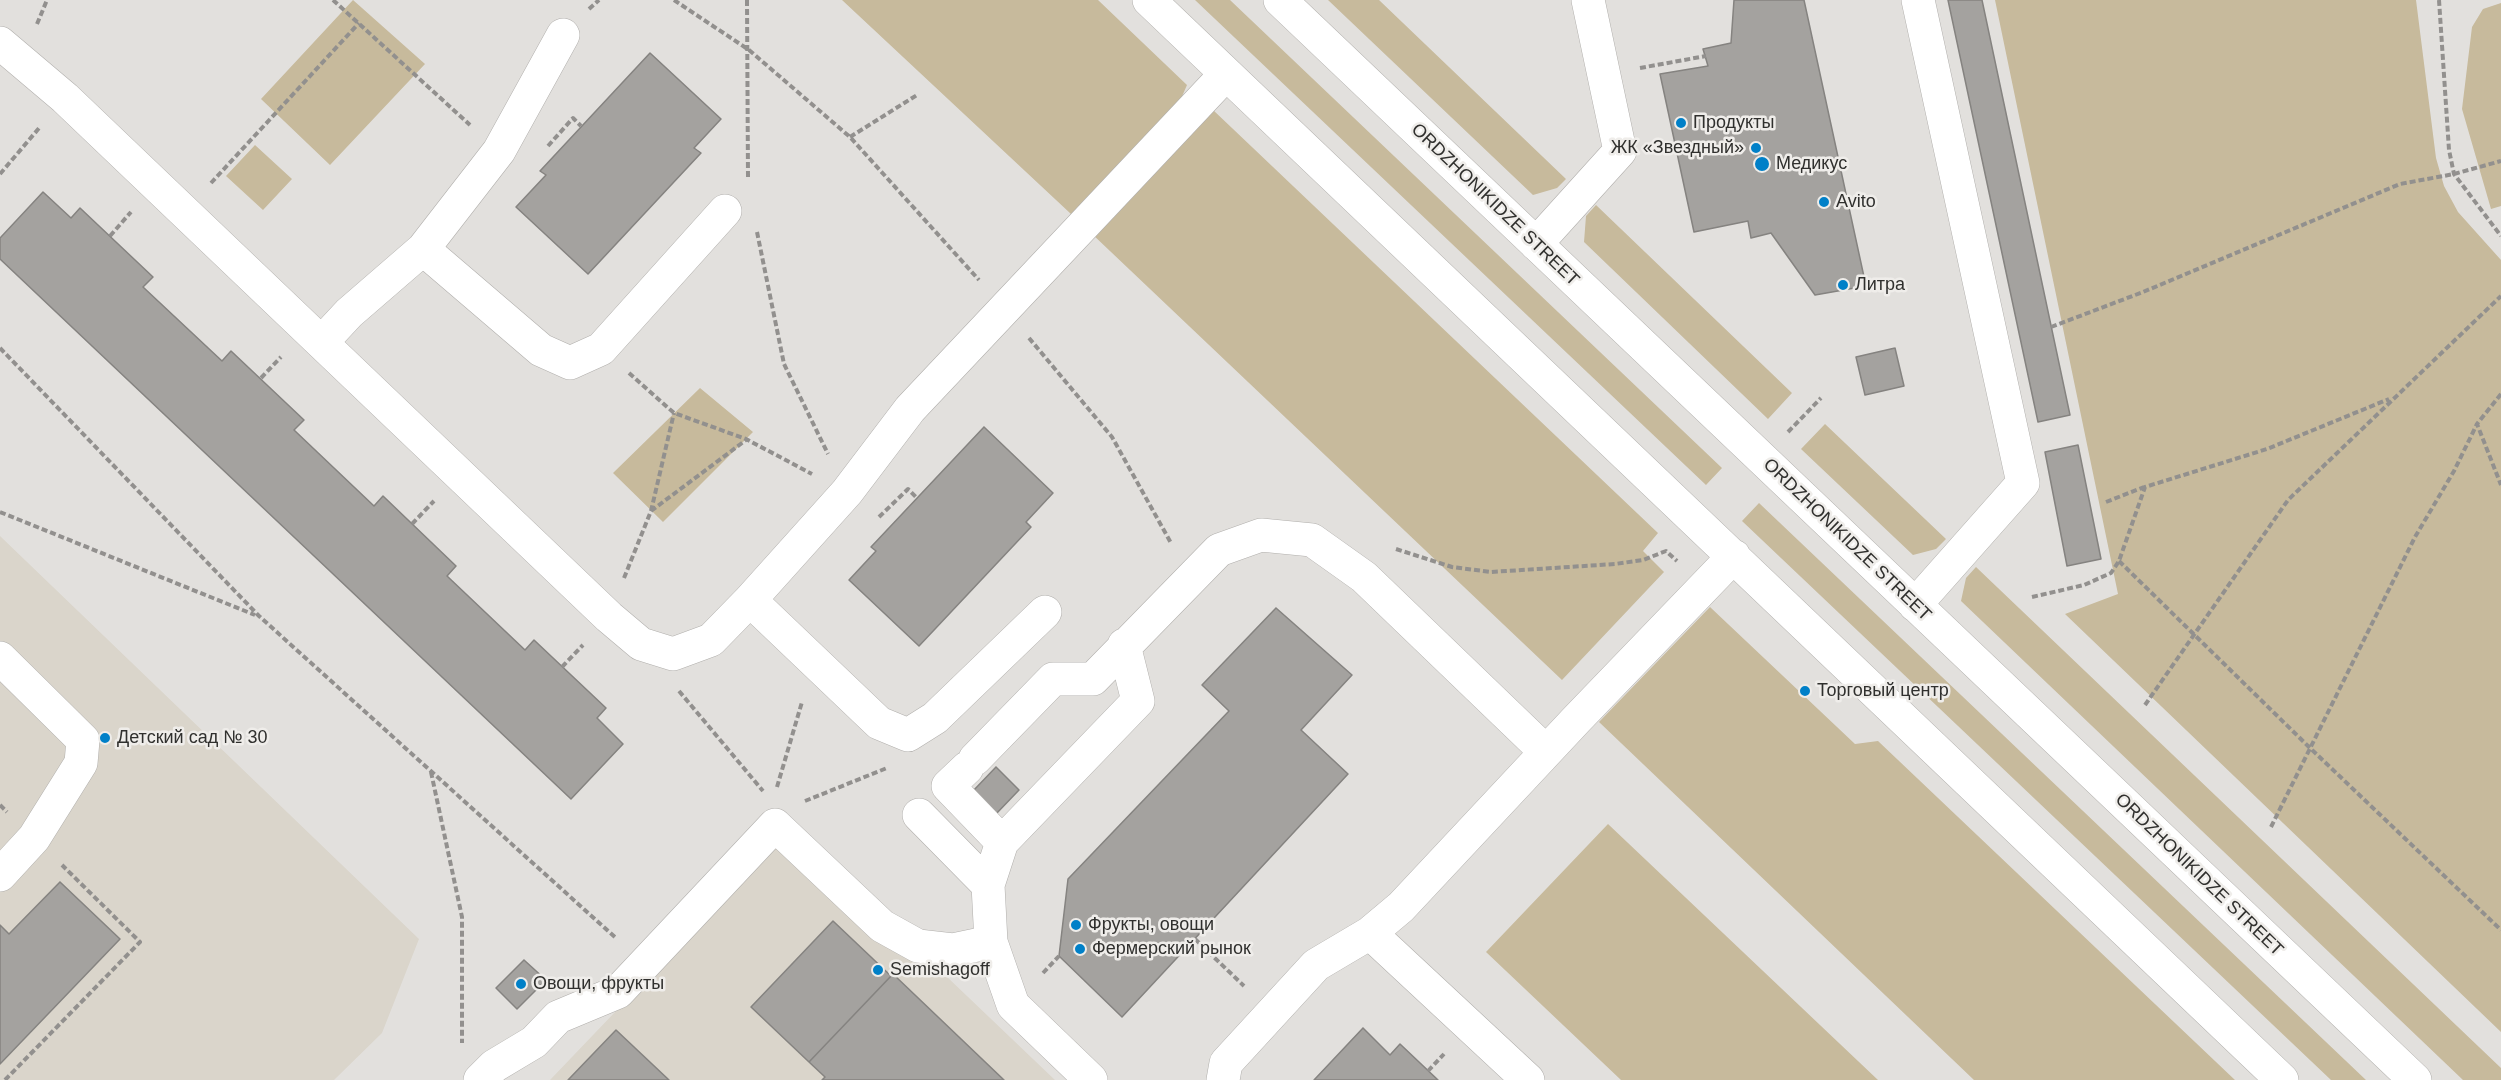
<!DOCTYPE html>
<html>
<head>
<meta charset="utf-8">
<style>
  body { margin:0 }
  canvas { display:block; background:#e2e0dd }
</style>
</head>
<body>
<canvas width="2501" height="1080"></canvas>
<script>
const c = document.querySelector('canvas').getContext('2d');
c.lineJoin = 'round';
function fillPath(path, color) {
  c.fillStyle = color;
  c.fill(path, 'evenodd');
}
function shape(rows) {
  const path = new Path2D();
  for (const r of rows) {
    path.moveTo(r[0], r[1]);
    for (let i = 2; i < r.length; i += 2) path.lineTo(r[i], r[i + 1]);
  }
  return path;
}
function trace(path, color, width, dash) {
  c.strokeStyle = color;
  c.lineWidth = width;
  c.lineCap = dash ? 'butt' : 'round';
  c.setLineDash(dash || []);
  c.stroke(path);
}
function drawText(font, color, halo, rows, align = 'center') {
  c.font = font + ' Helvetica,sans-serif';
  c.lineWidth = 5;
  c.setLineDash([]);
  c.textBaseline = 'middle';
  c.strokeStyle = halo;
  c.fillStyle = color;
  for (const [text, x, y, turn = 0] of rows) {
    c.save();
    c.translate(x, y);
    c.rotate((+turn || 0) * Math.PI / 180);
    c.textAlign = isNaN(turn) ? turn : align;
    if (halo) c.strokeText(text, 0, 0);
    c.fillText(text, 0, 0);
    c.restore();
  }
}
const built = shape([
  [0,536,419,939,382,1033,334,1080,0,1080],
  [791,828,1055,1080,550,1080]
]);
const green = shape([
  [353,0,425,64,330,165,261,99],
  [842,0,1098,0,1187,85,1180,101,1071,214],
  [1195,0,1230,0,1722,468,1706,485],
  [1328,0,1379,0,1566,179,1557,188,1533,195],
  [1995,0,2416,0,2436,158,2444,186,2458,212,2501,260,2501,1032,2065,614,2118,594],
  [2501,3,2501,206,2491,209,2462,109,2472,27,2483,9],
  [1212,109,1658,533,1643,551,1664,572,1562,680,1091,233],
  [255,145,292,179,263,210,226,176],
  [1596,205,1792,393,1768,419,1584,242,1586,216],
  [700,388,753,432,663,522,613,473],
  [1825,424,1946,539,1936,549,1913,555,1801,449],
  [1759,503,2366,1080,2331,1080,1742,521],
  [1976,567,2501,1068,2501,1080,2463,1080,1961,601,1966,578],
  [1710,607,1855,744,1878,741,2235,1080,1974,1080,1599,722],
  [1608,824,1878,1080,1621,1080,1486,952]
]);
const building = shape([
  [1734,0,1804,0,1866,286,1815,295,1771,233,1751,238,1748,221,1694,232,1660,74,1708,66,1703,49,1731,43,1734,0],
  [1948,0,1982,0,2070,415,2038,422,1948,0],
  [650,53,721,119,694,148,701,153,588,274,516,207,546,175,540,171,650,53],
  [43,192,71,218,80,208,153,277,143,287,222,361,231,351,304,420,294,430,374,506,383,496,456,566,447,576,525,650,534,640,606,708,597,718,623,744,571,799,0,259,0,238,43,192],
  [1895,348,1904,386,1865,395,1856,357,1895,348],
  [984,427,1053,493,1026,522,1031,527,919,646,849,580,876,551,871,547,984,427],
  [2078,445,2101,559,2067,566,2045,452,2078,445],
  [1276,608,1352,675,1301,730,1348,774,1122,1017,1059,956,1068,879,1229,711,1202,685,1276,608],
  [996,767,1019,790,996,814,973,791,996,767],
  [60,882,120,939,0,1064,0,925,9,934,60,882],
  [833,921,891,976,809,1062,751,1007,833,921],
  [524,960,546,980,517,1009,496,988,524,960],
  [893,974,1004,1080,822,1080,825,1077,809,1062,893,974],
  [1363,1028,1390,1055,1400,1044,1438,1080,1314,1080,1363,1028],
  [616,1030,669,1080,568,1080,616,1030]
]);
const path = shape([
  [333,0,470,125],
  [674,0,749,50,850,137,979,280],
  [747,0,748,179],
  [2439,0,2449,150,2454,174,2501,236],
  [589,9,599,0],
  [37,24,47,0],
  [1640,68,1706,56],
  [850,137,917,95],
  [548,146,573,118,581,126],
  [0,174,40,127],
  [211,183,359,23],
  [757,232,784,364,828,454],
  [110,236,131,212],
  [2051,327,2143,292,2400,184,2454,174,2501,161],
  [1029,338,1112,437,1171,543],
  [0,348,259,616,617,939],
  [629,373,674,413,746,439,812,474],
  [261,378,281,357],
  [2501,394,2477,424,2501,485],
  [1788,432,1821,398],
  [2106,502,2144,487],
  [651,511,746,440],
  [0,512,255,615],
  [879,517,908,489,917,498],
  [412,524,434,501],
  [1396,549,1452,567,1491,572,1615,564,1643,560,1666,551,1677,561],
  [2119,561,2309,747,2501,930],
  [624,578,651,511,674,413],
  [2032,597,2084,585,2111,573,2119,561,2145,487,2267,449,2389,399],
  [562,667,583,645],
  [679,691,763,791],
  [2145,705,2288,500,2501,296],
  [431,772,462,917,462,1043],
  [777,787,802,702],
  [805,801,887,768],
  [0,805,7,812],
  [2271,827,2415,537,2454,471,2477,424],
  [1195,939,1244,986],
  [1043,973,1059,956],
  [1428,1071,1444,1054],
  [5,1080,140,942,62,865]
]);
const minor = shape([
  [1149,0,2282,1080],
  [1280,0,2415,1080],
  [0,43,65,98,609,617,641,644,673,654,711,640,750,600,847,492,910,409,1226,74],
  [1536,244,1620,151,1588,0],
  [423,249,541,350,570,363,601,349,725,211],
  [322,342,349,313,423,249,499,151,563,35],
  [750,600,879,723,908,735,935,718,1045,612],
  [1915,605,2023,483,1918,0],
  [0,658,83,740,81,763,34,838,0,875],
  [975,759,1053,679,1093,679,1219,550,1261,535,1312,540,1364,577,1546,752],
  [967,768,948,786,1002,842],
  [919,815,988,885],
  [1370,933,1528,1080],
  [480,1080,494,1066,534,1042,558,1017,618,992,775,825,882,926,918,946,953,950,991,942],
  [1091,1080,1013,1005,991,942,988,885,1002,842,1138,701,1124,645],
  [1223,1080,1226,1063,1316,965,1370,933,1401,907,1576,720,1734,556]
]);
const markers = [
  [1681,123,6,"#0080c8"],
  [1756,148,6,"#0080c8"],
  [1762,164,8,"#0080c8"],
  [1824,202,6,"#0080c8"],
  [1843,285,6,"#0080c8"],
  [1805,691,6,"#0080c8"],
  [105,738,6,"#0080c8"],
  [1076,925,6,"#0080c8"],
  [1080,949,6,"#0080c8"],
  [878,970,6,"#0080c8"],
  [521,984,6,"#0080c8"]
];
const poiNames = [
  ["Продукты",1693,123],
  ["ЖК «Звездный»",1744,148,"right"],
  ["Медикус",1776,164],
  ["Avito",1836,202],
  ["Литра",1855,285],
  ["Торговый центр",1817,691],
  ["Детский сад № 30",117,738],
  ["Фрукты, овощи",1088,925],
  ["Фермерский рынок",1092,949],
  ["Semishagoff",890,970],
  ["Овощи, фрукты",533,984]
];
const streetNames = [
  ["ORDZHONIKIDZE STREET",1495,205,44],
  ["ORDZHONIKIDZE STREET",1847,540,44],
  ["ORDZHONIKIDZE STREET",2199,875,44]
];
fillPath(built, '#dad5cb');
fillPath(green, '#c7ba9c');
fillPath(building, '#a4a29f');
trace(building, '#858380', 1.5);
trace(minor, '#b1afac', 34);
trace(path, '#92908e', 4, [6, 3]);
trace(minor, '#fff', 33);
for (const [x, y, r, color] of markers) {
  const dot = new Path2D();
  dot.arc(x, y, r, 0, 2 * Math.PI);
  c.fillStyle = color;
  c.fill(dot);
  trace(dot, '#efedea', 2);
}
drawText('18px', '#30302e', '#efedea', poiNames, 'left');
drawText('18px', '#30302e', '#efedea', streetNames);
</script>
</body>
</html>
